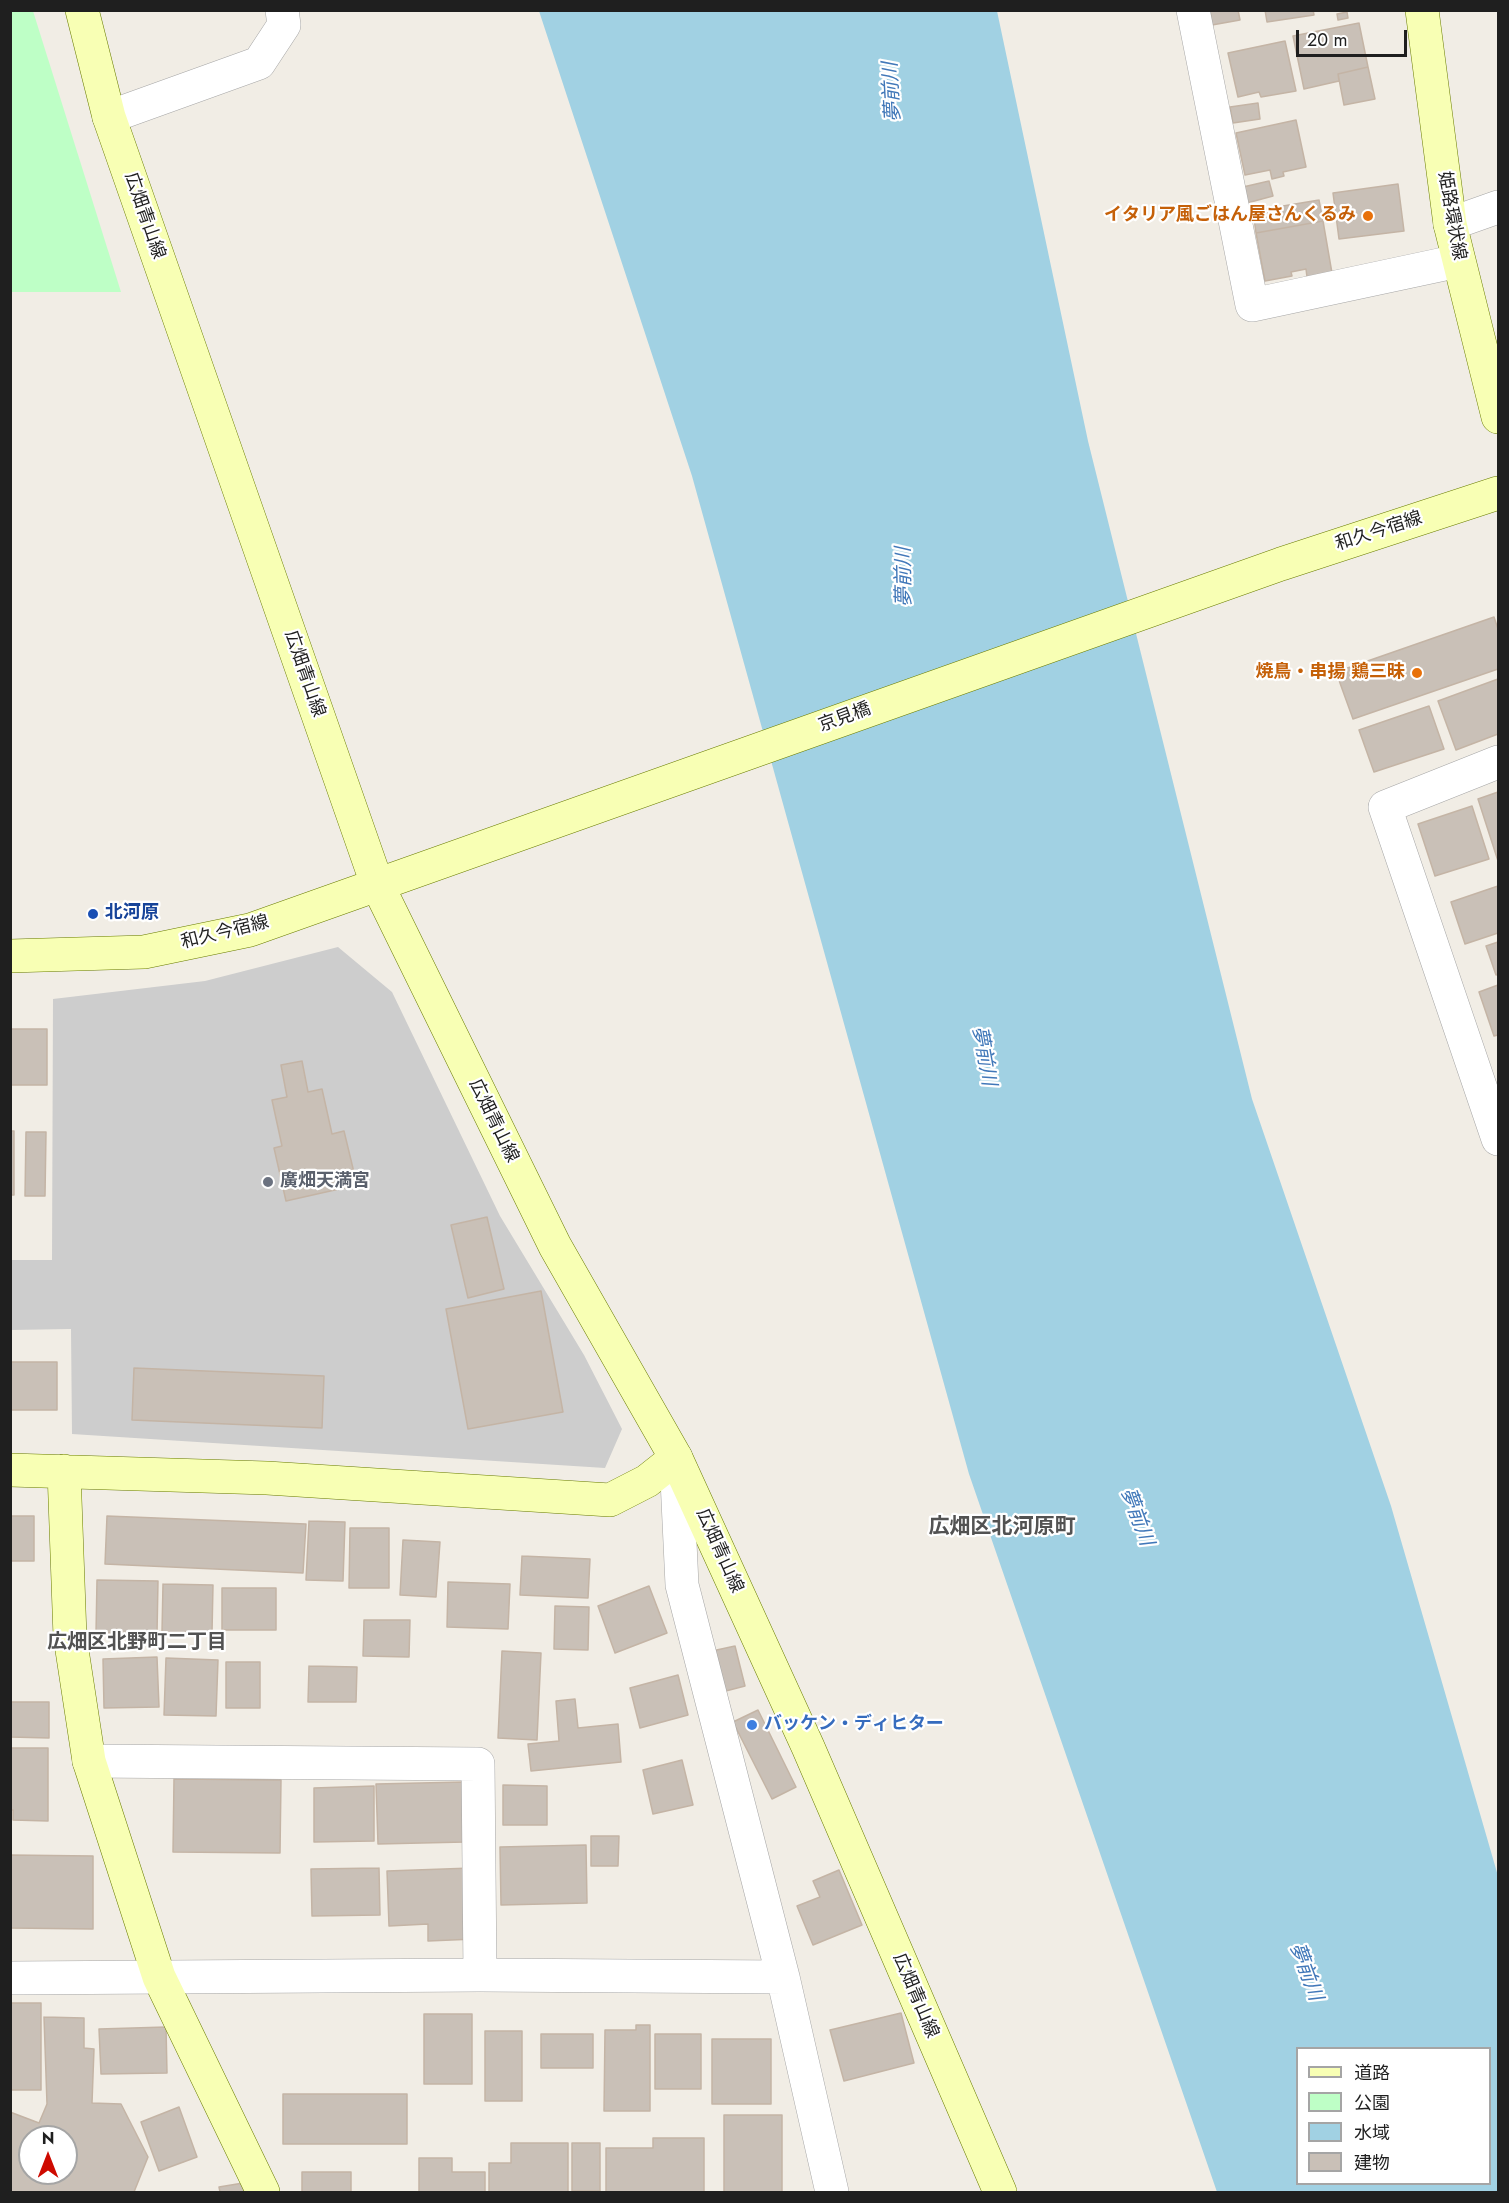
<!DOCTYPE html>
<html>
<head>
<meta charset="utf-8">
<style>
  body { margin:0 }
  #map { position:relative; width:1509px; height:2203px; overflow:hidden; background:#f1ede5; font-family:Jost,"Noto Sans JP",sans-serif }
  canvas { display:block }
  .frame { position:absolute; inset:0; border:12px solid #1f1f1f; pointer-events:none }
  .legend { position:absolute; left:1296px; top:2047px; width:195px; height:138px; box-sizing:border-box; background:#fff; border:2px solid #a5a5a5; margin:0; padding:8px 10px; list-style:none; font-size:18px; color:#1f1f1f }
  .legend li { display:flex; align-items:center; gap:12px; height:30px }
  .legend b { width:30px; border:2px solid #a5a5a5 }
  .north { position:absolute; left:18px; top:2125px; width:60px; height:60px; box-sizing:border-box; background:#fff; border:2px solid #a5a5a5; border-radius:50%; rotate:0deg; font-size:16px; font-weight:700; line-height:24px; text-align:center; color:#1f1f1f }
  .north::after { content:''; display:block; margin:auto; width:21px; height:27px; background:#ce0a00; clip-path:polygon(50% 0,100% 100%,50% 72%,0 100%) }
  .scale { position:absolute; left:1296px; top:30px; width:111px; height:27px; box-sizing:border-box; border:3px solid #1f1f1f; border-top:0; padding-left:8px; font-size:18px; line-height:21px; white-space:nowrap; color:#1f1f1f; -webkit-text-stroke:4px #fff; paint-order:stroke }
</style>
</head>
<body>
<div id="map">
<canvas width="1509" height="2203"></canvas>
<div class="frame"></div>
<ul class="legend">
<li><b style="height:8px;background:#f8ffb4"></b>道路</li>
<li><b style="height:16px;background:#beffc6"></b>公園</li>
<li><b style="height:16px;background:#a1d1e3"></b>水域</li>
<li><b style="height:16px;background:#c9c0b7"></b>建物</li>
</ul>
<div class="north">N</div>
<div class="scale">20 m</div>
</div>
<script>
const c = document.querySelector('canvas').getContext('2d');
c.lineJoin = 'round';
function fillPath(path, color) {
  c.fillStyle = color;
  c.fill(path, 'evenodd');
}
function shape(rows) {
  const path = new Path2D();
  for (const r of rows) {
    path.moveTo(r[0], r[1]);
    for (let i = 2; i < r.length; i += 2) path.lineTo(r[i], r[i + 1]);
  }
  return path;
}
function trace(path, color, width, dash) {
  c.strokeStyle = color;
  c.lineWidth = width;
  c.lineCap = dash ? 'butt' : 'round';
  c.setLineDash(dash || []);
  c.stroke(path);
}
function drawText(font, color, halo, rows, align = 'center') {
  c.font = font + ' Jost,"Noto Sans JP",sans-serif';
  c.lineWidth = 4.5;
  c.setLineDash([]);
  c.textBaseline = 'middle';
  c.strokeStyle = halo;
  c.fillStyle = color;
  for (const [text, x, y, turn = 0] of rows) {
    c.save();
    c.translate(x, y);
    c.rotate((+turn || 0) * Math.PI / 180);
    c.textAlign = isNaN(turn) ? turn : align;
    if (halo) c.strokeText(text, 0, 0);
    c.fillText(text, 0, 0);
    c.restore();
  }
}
const religious = shape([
  [338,947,392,992,500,1216,584,1355,622,1429,605,1468,72,1434,71,1329,11,1330,10,1260,52,1260,53,999,205,981]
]);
const park = shape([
  [11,10,33,11,121,292,11,292]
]);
const water = shape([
  [539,11,997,11,1088,441,1252,1099,1391,1506,1498,1876,1498,2192,1217,2192,969,1474,692,476],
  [1298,2048,1490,2048,1490,2184,1298,2184]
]);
const building = shape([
  [1210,10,1238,10,1240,20,1212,25,1210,10],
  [1265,10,1313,10,1314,15,1267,22,1265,10],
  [1347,12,1348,18,1338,20,1337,14,1347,12],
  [1359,23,1368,67,1338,74,1339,81,1304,89,1293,36,1359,23],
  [1285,41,1296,91,1261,97,1259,92,1238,97,1228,53,1285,41],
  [1368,67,1375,99,1344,105,1338,74,1368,67],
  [1258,103,1260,119,1233,123,1230,107,1258,103],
  [1296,120,1306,167,1283,172,1284,176,1272,179,1270,170,1245,175,1236,133,1296,120],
  [1269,181,1273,196,1247,203,1243,187,1269,181],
  [1398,184,1404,231,1339,239,1333,193,1398,184],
  [1319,200,1323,221,1256,233,1253,211,1319,200],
  [1323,221,1333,279,1307,277,1306,269,1291,272,1292,276,1265,281,1256,233,1323,221],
  [1494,617,1498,629,1498,669,1353,719,1336,672,1494,617],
  [1498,679,1498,734,1456,750,1438,701,1498,679],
  [1429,706,1444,749,1374,772,1359,730,1429,706],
  [1498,792,1498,861,1478,799,1498,792],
  [1472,806,1489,859,1435,876,1418,824,1472,806],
  [1498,886,1498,933,1465,944,1451,902,1498,886],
  [1498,942,1498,974,1496,975,1486,946,1498,942],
  [1498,985,1498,1035,1494,1036,1479,992,1498,985],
  [10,1029,47,1029,47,1085,10,1085,10,1029],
  [302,1061,308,1092,322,1089,332,1134,344,1131,357,1185,286,1201,274,1148,282,1146,272,1100,287,1097,281,1065,302,1061],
  [10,1131,14,1131,14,1195,10,1195,10,1131],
  [26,1132,46,1132,45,1196,25,1196,26,1132],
  [487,1217,504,1289,468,1298,451,1225,487,1217],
  [541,1291,563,1412,468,1429,446,1309,541,1291],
  [10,1362,57,1362,57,1410,10,1410,10,1362],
  [134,1368,324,1376,322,1428,132,1420,134,1368],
  [10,1516,34,1516,34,1561,10,1561,10,1516],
  [107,1516,306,1524,303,1573,105,1564,107,1516],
  [309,1521,345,1522,343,1581,306,1580,309,1521],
  [350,1528,389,1528,389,1588,349,1588,350,1528],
  [403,1540,440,1542,436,1597,400,1595,403,1540],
  [522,1556,590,1559,588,1598,520,1595,522,1556],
  [97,1580,158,1581,157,1634,96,1633,97,1580],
  [448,1582,510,1584,508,1629,447,1627,448,1582],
  [163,1584,213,1585,212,1633,162,1632,163,1584],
  [649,1586,667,1633,615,1653,598,1606,649,1586],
  [222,1588,276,1588,276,1630,222,1630,222,1588],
  [555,1606,589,1607,588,1650,554,1649,555,1606],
  [364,1620,410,1620,409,1657,363,1656,364,1620],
  [735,1646,745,1686,722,1692,712,1651,735,1646],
  [502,1651,541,1653,537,1740,498,1738,502,1651],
  [157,1657,159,1707,104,1708,103,1659,157,1657],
  [166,1658,218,1660,216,1716,164,1715,166,1658],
  [226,1662,260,1662,260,1708,226,1708,226,1662],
  [309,1666,357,1667,356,1702,308,1702,309,1666],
  [678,1675,688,1715,640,1728,630,1688,678,1675],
  [575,1699,578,1728,618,1724,621,1762,531,1771,528,1744,559,1741,556,1701,575,1699],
  [10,1702,49,1702,49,1738,10,1737,10,1702],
  [758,1710,796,1787,772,1799,733,1722,758,1710],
  [10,1748,48,1748,48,1821,13,1820,13,1810,10,1810,10,1748],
  [682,1760,693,1805,653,1814,643,1770,682,1760],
  [174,1779,281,1780,280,1853,173,1852,174,1779],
  [464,1782,465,1842,378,1844,376,1784,464,1782],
  [503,1785,547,1786,547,1825,503,1825,503,1785],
  [374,1786,374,1841,314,1842,314,1788,374,1786],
  [591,1836,619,1836,618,1866,591,1866,591,1836],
  [586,1845,587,1903,501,1905,500,1847,586,1845],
  [10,1855,93,1856,93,1929,10,1928,10,1855],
  [379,1868,380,1915,312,1916,311,1869,379,1868],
  [472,1868,475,1939,428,1941,428,1924,389,1926,387,1871,472,1868],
  [839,1870,862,1925,813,1945,797,1906,820,1897,813,1881,839,1870],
  [10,2003,41,2003,41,2090,10,2090,10,2003],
  [901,2013,914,2063,844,2081,830,2030,901,2013],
  [424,2014,472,2014,472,2084,424,2084,424,2014],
  [44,2017,84,2018,84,2048,94,2049,92,2103,121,2104,148,2157,134,2192,10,2192,10,2112,39,2123,47,2104,44,2017],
  [30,2137,66,2137,66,2173,30,2173,30,2137],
  [636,2025,650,2025,650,2111,604,2111,605,2030,636,2030,636,2025],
  [166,2027,167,2073,101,2074,99,2029,166,2027],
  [485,2031,522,2031,522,2101,485,2101,485,2031],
  [541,2034,593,2034,593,2068,541,2068,541,2034],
  [655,2034,701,2034,701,2089,655,2089,655,2034],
  [712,2039,771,2039,771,2104,712,2104,712,2039],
  [283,2094,407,2094,407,2144,283,2144,283,2094],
  [179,2107,197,2157,159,2171,141,2122,179,2107],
  [724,2115,782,2115,782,2192,724,2192,724,2115],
  [653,2138,704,2138,704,2192,606,2192,606,2148,653,2148,653,2138],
  [511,2143,568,2143,568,2192,489,2192,489,2163,511,2163,511,2143],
  [572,2143,600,2143,600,2191,572,2191,572,2143],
  [419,2158,452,2158,452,2172,485,2172,485,2192,419,2192,419,2158],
  [302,2172,351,2172,351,2192,302,2192,302,2172],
  [243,2183,245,2192,220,2192,219,2187,243,2183]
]);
const street = shape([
  [1193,10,1252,305,1458,261],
  [109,117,259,63,284,25,282,10],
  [1450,224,1498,207],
  [1498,762,1385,807,1498,1139],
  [676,1458,682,1585,783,1977,832,2192],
  [89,1761,478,1764,480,1975],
  [10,1978,480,1975,783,1977]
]);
const secondary = shape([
  [82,10,109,117,377,884,555,1246,676,1458,808,1747,1000,2192],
  [1422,10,1450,224,1498,417],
  [10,956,144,952,250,930,1281,564,1498,493],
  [10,1470,267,1478,610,1500,647,1481,676,1458],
  [64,1471,70,1637,89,1761,159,1977,263,2192]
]);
const markers = [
  [1368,216,6,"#e8710a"],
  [1417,673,6,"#e8710a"],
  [93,914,6,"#1a4fb4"],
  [268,1182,6,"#6b7280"],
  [752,1725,6,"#3f7fe0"]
];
const streetNames = [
  ["広畑青山線",144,216,71],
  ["姫路環状線",1451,216,80],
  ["和久今宿線",1379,532,-18],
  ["広畑青山線",304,674,71],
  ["京見橋",845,718,-20],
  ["和久今宿線",225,933,-14],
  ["広畑青山線",493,1121,64],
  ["広畑青山線",719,1551,66],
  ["広畑青山線",915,1996,67]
];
const foodNames = [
  ["イタリア風ごはん屋さんくるみ",1356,216],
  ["焼鳥・串揚 鶏三昧",1405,673]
];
const transitNames = [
  ["北河原",105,914]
];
const worshipNames = [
  ["廣畑天満宮",280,1182]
];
const shopNames = [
  ["バッケン・ディヒター",764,1725]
];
const waterNames = [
  ["夢前川",893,92,-93],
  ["夢前川",905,577,-91],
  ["夢前川",983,1056,80],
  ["夢前川",1136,1517,70],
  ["夢前川",1305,1972,70]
];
const neighbourhoodNames = [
  ["広畑区北野町二丁目",137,1643]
];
const quarterNames = [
  ["広畑区北河原町",1002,1528]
];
fillPath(religious, '#cdcdcd');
fillPath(park, '#beffc6');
fillPath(water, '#a1d1e3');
fillPath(building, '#c9c0b7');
trace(building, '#c4b4a5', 1.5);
trace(street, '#a6a6a6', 34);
trace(secondary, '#697c00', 34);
trace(street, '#fff', 33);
trace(secondary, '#f8ffb4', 33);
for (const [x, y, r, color] of markers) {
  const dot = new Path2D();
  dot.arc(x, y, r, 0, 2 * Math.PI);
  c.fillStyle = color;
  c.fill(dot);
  trace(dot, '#fff', 2);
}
drawText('18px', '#1f1f1f', '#fff', streetNames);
drawText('bold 18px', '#c56008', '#fff', foodNames, 'right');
drawText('bold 18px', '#164399', '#fff', transitNames, 'left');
drawText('bold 18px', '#5b616d', '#fff', worshipNames, 'left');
drawText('bold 18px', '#366cbe', '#fff', shopNames, 'left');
drawText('italic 20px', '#4178b9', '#fff', waterNames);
drawText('bold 20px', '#525252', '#fff', neighbourhoodNames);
drawText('bold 21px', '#525252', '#fff', quarterNames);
</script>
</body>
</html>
